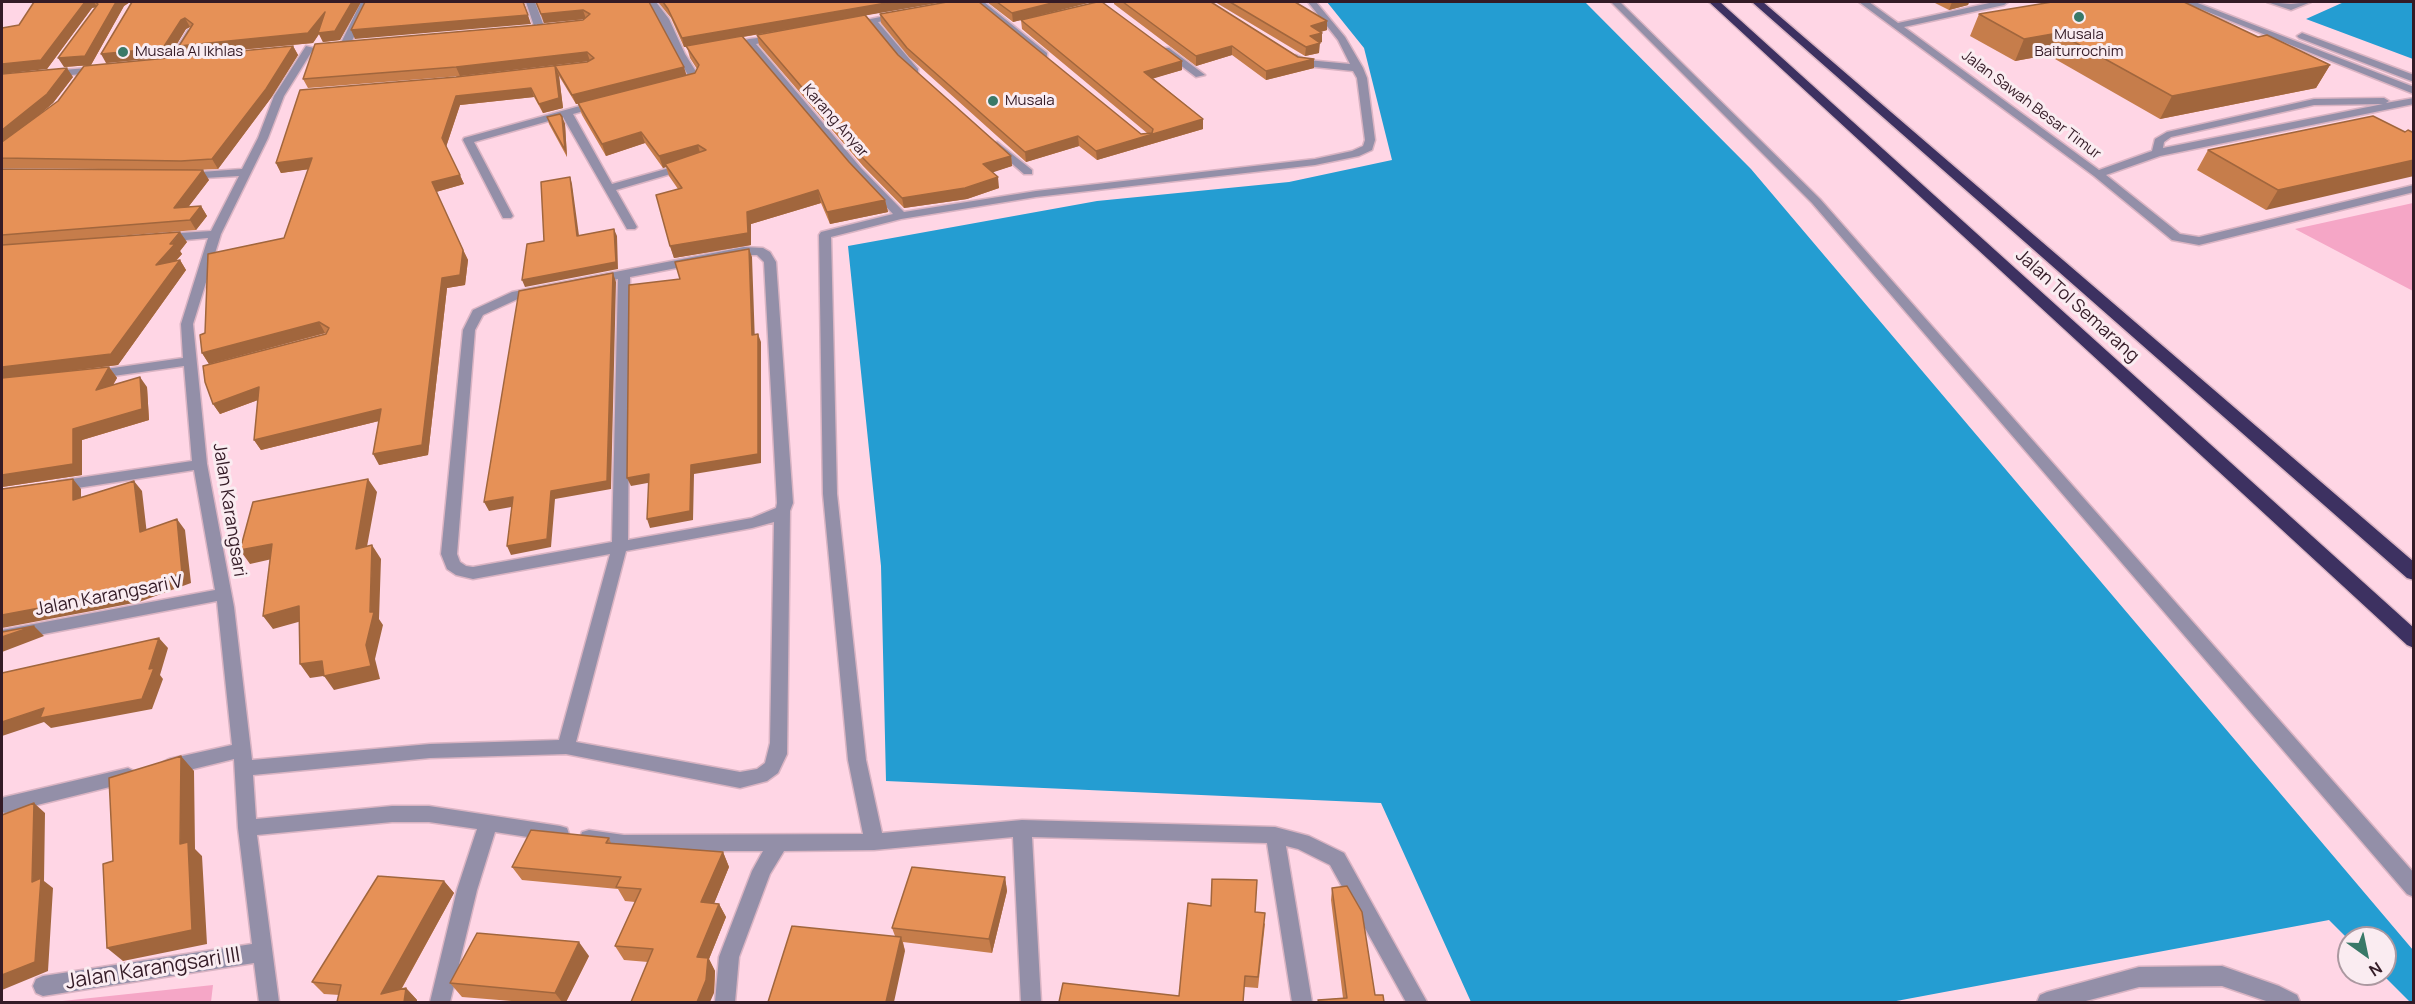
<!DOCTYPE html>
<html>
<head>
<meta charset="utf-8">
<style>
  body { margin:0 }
  #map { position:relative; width:2415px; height:1004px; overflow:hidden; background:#ffd6e5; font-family:Manrope,sans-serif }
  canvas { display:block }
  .frame { position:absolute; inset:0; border:3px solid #341b26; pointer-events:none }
  .north { position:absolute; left:2337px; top:926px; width:60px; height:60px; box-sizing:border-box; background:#faecf1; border:2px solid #ab98a0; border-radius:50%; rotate:147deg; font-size:16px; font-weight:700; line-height:24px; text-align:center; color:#341b26 }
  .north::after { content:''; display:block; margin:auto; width:21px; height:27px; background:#397968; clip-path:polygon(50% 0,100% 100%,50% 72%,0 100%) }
</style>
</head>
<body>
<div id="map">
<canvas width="2415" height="1004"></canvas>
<div class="frame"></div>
<div class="north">N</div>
</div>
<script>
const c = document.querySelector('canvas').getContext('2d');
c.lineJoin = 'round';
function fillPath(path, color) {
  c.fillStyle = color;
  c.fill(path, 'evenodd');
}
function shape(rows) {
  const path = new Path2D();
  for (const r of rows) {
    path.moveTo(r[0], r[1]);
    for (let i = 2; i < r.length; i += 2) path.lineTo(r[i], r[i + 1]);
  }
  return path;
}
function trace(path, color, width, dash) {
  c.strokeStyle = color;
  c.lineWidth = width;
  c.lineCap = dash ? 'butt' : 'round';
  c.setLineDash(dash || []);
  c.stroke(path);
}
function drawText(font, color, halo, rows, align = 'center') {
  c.font = font + ' Manrope,sans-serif';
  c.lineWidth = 6;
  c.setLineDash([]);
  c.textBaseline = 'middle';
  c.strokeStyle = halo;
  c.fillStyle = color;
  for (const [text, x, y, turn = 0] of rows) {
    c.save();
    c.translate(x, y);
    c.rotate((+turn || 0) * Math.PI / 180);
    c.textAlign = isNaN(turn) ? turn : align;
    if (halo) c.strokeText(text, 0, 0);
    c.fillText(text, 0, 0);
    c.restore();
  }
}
const green = shape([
  [2413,203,2413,291,2295,229,2404,205],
  [213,985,211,1002,53,1002]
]);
const water = shape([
  [1327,2,1585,2,1751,169,2413,950,2413,1002,2410,1002,2382,974,2385,974,2385,938,2349,938,2349,940,2329,920,1891,1002,1471,1002,1381,803,886,781,881,566,848,246,1097,201,1289,182,1392,160,1364,48],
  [2344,2,2413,2,2413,59,2306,19]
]);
const minor = shape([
  [361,2,371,2,350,45,342,47,340,45,361,2],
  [526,2,535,2,545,29,543,31,535,29,526,2],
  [648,2,656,2,669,19,685,54,700,78,699,80,682,87,677,84,689,77,648,2],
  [975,2,984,2,1047,53,1047,57,1041,57,975,2],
  [1308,2,1316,2,1345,37,1363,68,1367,78,1375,140,1372,150,1359,156,1315,165,1036,197,901,219,831,237,837,494,866,760,882,833,1022,820,1275,827,1309,836,1344,853,1427,1002,1406,1002,1330,865,1298,849,1286,846,1312,1002,1292,1002,1267,843,1032,837,1041,1002,1021,1002,1013,837,874,850,784,851,770,874,739,957,735,1002,715,1002,719,957,752,871,763,851,624,851,589,846,582,844,580,838,582,832,589,830,624,835,863,834,848,760,823,494,819,235,821,232,893,214,853,172,747,45,728,49,723,46,749,39,781,35,781,39,756,44,861,168,904,212,1036,191,1315,159,1352,151,1363,146,1365,140,1357,78,1353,71,1305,66,1291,58,1296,55,1307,60,1350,64,1338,40,1308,2],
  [1611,2,1620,2,1820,199,2414,873,2414,897,2407,894,1812,203,1611,2],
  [1859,2,1869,2,1898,23,1994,2,2008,2,2004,5,1904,27,2099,170,2152,151,2155,139,2167,132,2314,99,2384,98,2389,101,2386,103,2414,98,2414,104,2160,156,2106,175,2180,234,2199,237,2414,185,2414,192,2199,245,2172,240,2094,176,1859,2],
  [2383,104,2163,148,2164,142,2171,137,2314,105,2383,104],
  [2183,2,2195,2,2414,87,2414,94,2183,2],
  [2267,2,2291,4,2311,2,2291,10,2267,2],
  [899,13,904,16,902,18,878,22,918,69,918,73,910,73,869,24,852,27,847,24,899,13],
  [188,30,196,32,176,64,170,64,168,62,188,30],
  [2302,33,2414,75,2414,82,2299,38,2297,36,2302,33],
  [306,46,314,48,284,96,268,138,221,234,193,324,207,464,234,607,252,760,430,744,559,740,610,554,473,579,456,575,447,569,441,554,463,330,473,310,512,292,744,247,763,248,770,252,776,262,793,503,790,511,787,754,778,773,767,781,740,788,566,754,430,758,253,775,256,819,392,806,429,806,560,826,567,828,569,834,567,840,560,842,495,832,477,890,450,1002,430,1002,457,890,477,829,429,822,392,822,257,835,279,1002,259,1002,254,963,43,996,36,993,33,986,36,979,43,976,252,944,238,828,234,759,169,775,163,772,160,767,163,762,169,759,232,745,217,601,2,642,2,630,215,590,194,470,58,491,51,486,58,481,192,461,184,366,92,379,85,375,92,371,183,358,181,324,208,238,164,242,158,238,164,234,211,231,239,176,187,179,181,176,187,173,242,169,258,138,274,96,306,46],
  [744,255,757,255,764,262,777,503,776,508,752,518,628,540,630,277,744,255],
  [618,279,612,542,473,567,466,566,460,562,457,554,475,330,483,315,520,298,618,279],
  [774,522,770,743,765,763,757,769,740,772,576,742,626,551,752,528,774,522],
  [1163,48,1169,48,1205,75,1196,77,1163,52,1163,48],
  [99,67,104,70,102,72,51,77,46,74,51,71,99,67],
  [598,101,603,104,602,106,573,114,612,184,687,163,691,164,691,168,616,190,637,227,635,229,627,229,563,117,474,142,513,216,511,218,503,218,463,140,464,138,598,101],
  [997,142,1032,170,1032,174,1024,174,993,147,993,143,997,142],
  [128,768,134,771,137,776,134,781,5,813,2,812,2,798,5,797,128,768],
  [2222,966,2279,986,2297,995,2300,1002,2269,1002,2222,986,2139,987,2082,1002,2037,1002,2040,995,2047,992,2139,967,2222,966]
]);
const highway = shape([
  [1709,2,1720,2,2414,628,2414,648,2407,645,1709,2],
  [1752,2,1763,2,2414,562,2414,580,2407,578,1752,2]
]);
const wall = shape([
  [34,2,361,2,340,40,323,42,319,34,313,43,184,55,190,27,186,29,169,57,106,63,131,3,130,2,124,6,91,65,64,67,95,7,92,8,47,69,19,25],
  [536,2,649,2,686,75,695,73,697,69,690,58,687,47,684,47,671,18,658,2,943,2,866,15,898,55,1011,156,1012,166,992,172,999,188,967,199,904,208,863,166,759,45,757,35,801,27,743,37,849,162,885,200,888,212,830,224,821,203,751,224,751,245,674,258,670,246,678,189,669,176,666,167,663,168,645,143,606,156,582,115,578,104,576,104,559,76,563,108,543,113,534,97,460,105,446,147,464,184,436,192,468,260,465,285,447,288,428,455,379,465,379,421,261,450,254,440,258,400,220,414,213,404,326,333,209,364,202,353,205,333,284,238,309,169,281,173,276,163,456,77,587,62,589,61,460,76,308,88,303,79,537,25,583,20,585,19,544,23],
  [987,2,1092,2,1013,22],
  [1114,2,1211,2,1298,57,1314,59,1314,68,1266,80,1232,55,1196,66,1114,4],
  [1215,2,1295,2,1327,21,1327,30,1320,32,1322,42,1319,43,1319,53,1305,56],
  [1933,2,1969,2,1968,5,1949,10],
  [880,14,1141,134,1147,133,1022,29,1021,20,1182,70,1153,78,1203,119,1203,129,1097,160,1079,146,1026,162,909,57,881,23],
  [1979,14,2258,37,2330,65,2316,88,2160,119,2048,55,2015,61,1970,36],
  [293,46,298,55,271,98,218,169,195,170,209,180,188,207,201,206,207,216,196,230,118,236,187,242,180,251,182,254,176,261,180,260,186,270,118,365,43,374,109,367,117,378,113,385,147,387,149,420,82,440,82,475,2,487,2,488,2,169,102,169,2,168,2,74,73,77,53,103,38,116],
  [2373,116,2266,210,2197,170,2208,150],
  [547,117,562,117,565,124,567,157,549,124],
  [609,838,611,843,723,852,729,867,714,903,719,904,726,917,709,959,715,971,714,993,648,962,624,960,615,946,635,902,625,901,618,889,522,880,512,867],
  [1005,877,1007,891,992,953,903,942,905,951,895,936,892,928],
  [444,881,454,893,401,990,406,988,417,1000,324,994,312,982],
  [1332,888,1375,995,1384,1002,1318,1002,1318,1000,1343,998,1331,900],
  [1255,912,1265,924,1258,988,1245,987,1179,996],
  [589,956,566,1002,524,1002,462,997,450,983]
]);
const shadedWall = shape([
  [85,2,94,2,97,7,92,8,47,69,2,74,2,64],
  [116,2,130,2,124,6,91,65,64,67,58,58],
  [352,2,361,2,340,40,323,42,319,34,313,43,184,55,179,46,325,12],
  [523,2,525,2,524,3,531,24,355,39,351,30],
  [892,2,943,2,684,47,682,38],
  [1056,2,1092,2,1013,22,1012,13],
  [1952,2,1969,2,1968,5,1949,10],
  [583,10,586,19,544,23,541,14],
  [185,18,190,27,186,29,169,57,106,63,101,54],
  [1327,21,1327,30,1311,35,1311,26],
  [1322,33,1322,42,1309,46,1310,36],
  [2058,33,2048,55,2015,61,2024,39],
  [1320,43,1319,53,1305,56,1306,47],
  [293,46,298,55,271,98,218,169,212,159],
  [1232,46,1232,55,1196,66,1196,56],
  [587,52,590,61,460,76,456,67],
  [1314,59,1314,68,1266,80,1266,71],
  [1182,61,1182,70,1145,81,1144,72],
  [2330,65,2316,88,2160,119,2172,96],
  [555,66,559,76,563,108,543,113,539,104],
  [684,67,687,77,576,104,572,95],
  [67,68,73,77,53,103,2,146,2,130],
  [531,88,534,97,460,105,446,147,442,138,456,96],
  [562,117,565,124,567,157,565,150],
  [1203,119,1203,129,1097,160,1096,151],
  [641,132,645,143,606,156,602,144],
  [1078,136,1079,146,1026,162,1025,152],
  [698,145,701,157,665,164,666,167,663,168,659,156],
  [1011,156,1012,166,985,175,983,164],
  [312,158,318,168,281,173,276,163],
  [2414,160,2414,176,2266,210,2278,190],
  [203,170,209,180,180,218,174,208],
  [460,175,464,184,436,192,432,182],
  [570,177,572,184,580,243,577,236],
  [998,177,999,188,967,199,904,208,902,198],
  [818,190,821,203,751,224,751,245,674,258,670,246,747,212],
  [885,200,888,212,830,224,827,212],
  [201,206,207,216,196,230,190,220],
  [614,229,617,236,618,269,525,287,522,280],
  [180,232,187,242,180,251,182,254,162,275,156,265],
  [749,249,752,257,755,343,752,335],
  [463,250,468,260,465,285,447,288,428,455,379,465,373,454,442,278],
  [180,260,186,270,118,365,2,379,2,367],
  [613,273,616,282,611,489,555,499,551,547,511,555,507,546,551,491],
  [319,322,325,333,209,364,202,353],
  [758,334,761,342,761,463,694,474,693,520,650,528,647,519,691,465],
  [109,367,117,378,104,400,96,390],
  [140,377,147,387,149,420,82,440,82,475,2,487,2,488,2,475,73,429],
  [259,387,266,397,220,414,213,404],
  [381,409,387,419,261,450,254,440],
  [649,474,653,482,631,486,627,478],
  [73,479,81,489,81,511,73,500],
  [368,479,377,492,364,563,356,549],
  [134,481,142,491,148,543,140,532],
  [513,497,517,506,489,511,484,502],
  [177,519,185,530,191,583,139,602,2,628,2,615],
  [272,544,281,557,250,564,240,550],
  [372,545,381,559,379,619,383,625,375,659,380,679,334,690,324,676,330,675,310,678,300,664,366,645,370,612],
  [299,606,309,619,273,629,263,616],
  [34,626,44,636,2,652,2,637],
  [159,638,168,648,160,675,163,679,152,709,51,728,44,722,2,736,2,722,149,669],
  [181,756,194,771,195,849,202,856,207,944,123,961,107,948,180,844],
  [34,803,45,813,44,881,53,888,48,971,2,990,2,975,32,882],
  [723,852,729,867,709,916,701,902],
  [1005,877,1007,891,992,953,989,939],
  [444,881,454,893,394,1002,381,994],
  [719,904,726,917,709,959,715,971,714,993,710,1002,697,1002,697,957],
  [901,937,905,951,894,1002,886,1002],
  [579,942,589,956,566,1002,562,1002,555,993],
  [406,988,417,1000,417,1002,404,1002]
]);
const building = shape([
  [34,2,85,2,41,60,2,64,2,28,19,25,34,2],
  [95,2,116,2,85,56,58,58,98,4,95,2],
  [132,2,352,2,335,31,318,33,325,12,308,33,179,46,193,24,185,18,181,20,163,48,101,54,132,2],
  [365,2,523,2,528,15,351,30,365,2],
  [536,2,649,2,684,67,572,95,555,66,559,98,539,104,531,88,456,96,442,138,460,175,432,182,463,250,460,275,442,278,422,445,373,454,381,409,254,440,259,387,213,404,205,382,203,366,326,334,329,328,319,322,202,353,200,335,205,333,208,254,284,238,312,158,276,163,300,90,456,77,587,62,594,58,587,52,456,67,303,79,315,44,537,25,583,20,590,14,583,10,541,14,536,2],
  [663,2,892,2,682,38,668,9,663,2],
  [947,2,979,2,1141,134,1152,133,1153,129,1021,20,1097,2,1102,2,1182,61,1144,72,1203,119,1096,151,1078,136,1025,152,907,48,880,14,947,2],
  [997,2,1056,2,1012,13,997,2],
  [1123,2,1211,2,1298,57,1314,59,1266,71,1232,46,1196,56,1123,2],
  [1230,2,1295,2,1327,21,1311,26,1322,33,1310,36,1320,43,1306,47,1230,2],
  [2052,2,2184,2,2258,37,2267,35,2330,65,2172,96,2058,33,2024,39,1979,14,2052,2],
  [865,15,898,55,1011,156,983,164,998,177,965,188,902,198,861,156,757,35,865,15],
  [742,36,849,162,885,200,827,212,818,190,747,212,748,233,670,246,656,195,682,188,665,164,706,150,698,145,659,156,641,132,602,144,578,103,695,73,699,65,686,46,742,36],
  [293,46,266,89,212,159,181,161,2,158,2,142,58,101,84,66,293,46],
  [67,68,47,94,2,130,2,74,67,68],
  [560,114,562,117,565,150,547,117,560,114],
  [2373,116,2405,132,2408,130,2414,133,2414,160,2278,190,2208,150,2373,116],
  [2,169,203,170,174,208,201,206,190,220,2,235,2,169],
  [570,177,577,236,614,229,616,262,522,280,527,244,544,241,541,182,570,177],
  [180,232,170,244,175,244,156,265,180,260,111,354,2,367,2,245,180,232],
  [749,249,752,335,758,334,758,454,691,465,690,511,647,519,649,474,627,478,629,285,680,279,675,262,749,249],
  [613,273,607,481,551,491,547,539,507,546,513,497,484,502,519,291,613,273],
  [109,367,96,390,140,377,142,409,73,429,73,464,2,475,2,378,109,367],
  [73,479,73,500,134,481,140,532,177,519,182,573,130,591,2,615,2,489,73,479],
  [368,479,356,549,372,545,370,612,374,612,366,645,371,666,324,676,322,661,300,664,299,606,263,616,272,544,240,550,253,502,368,479],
  [34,626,2,637,2,632,34,626],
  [159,638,149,669,154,668,142,699,40,718,44,708,2,722,2,673,159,638],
  [181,756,180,844,188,842,192,930,107,948,103,864,113,861,109,778,181,756],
  [34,803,32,882,41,878,35,962,2,975,2,815,34,803],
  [531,830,609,838,606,843,723,852,701,902,719,904,697,957,708,958,706,980,697,1002,631,1002,653,949,615,946,641,889,616,887,621,877,512,867,531,830],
  [912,867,1005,877,989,939,892,928,912,867],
  [378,876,444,881,381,994,406,988,404,1002,337,1002,341,985,312,982,378,876],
  [1212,879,1257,880,1255,912,1265,913,1258,977,1245,976,1243,1002,1059,1002,1063,983,1179,996,1188,903,1211,906,1212,879],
  [1347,886,1362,912,1375,995,1383,995,1384,1002,1319,1002,1318,1000,1347,998,1332,888,1347,886],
  [792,926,901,937,886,1002,768,1002,792,926],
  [477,933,579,942,555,993,450,983,477,933]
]);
const markers = [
  [2079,17,6,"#397968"],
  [123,52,6,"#397968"],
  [993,101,6,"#397968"]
];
const farPoinames = [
  ["Musala",2079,35,"center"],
  ["Baiturrochim",2079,52,"center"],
  ["Musala Al Ikhlas",135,52],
  ["Musala",1005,101]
];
const farStreetnames = [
  ["Jalan Sawah Besar Timur",2031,105,37],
  ["Karang Anyar",835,121,49]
];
const streetNames = [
  ["Jalan Tol Semarang",2077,306,42],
  ["Jalan Karangsari",229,510,81],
  ["Jalan Karangsari V",109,596,-11]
];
const nearStreetnames = [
  ["Jalan Karangsari III",153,969,-9]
];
fillPath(green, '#f5a6c6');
fillPath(water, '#249dd2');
trace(minor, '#dab4c3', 3);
trace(highway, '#dab4c3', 3);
fillPath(minor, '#938fa8');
fillPath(highway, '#3d3161');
fillPath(wall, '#c67d4b');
fillPath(shadedWall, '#a1663d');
fillPath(building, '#e69157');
trace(building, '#a1663d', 1.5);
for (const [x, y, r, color] of markers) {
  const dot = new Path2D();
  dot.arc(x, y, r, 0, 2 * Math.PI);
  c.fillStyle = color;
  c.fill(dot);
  trace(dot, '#faecf1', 2);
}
drawText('15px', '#341b26', '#faecf1', farPoinames, 'left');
drawText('15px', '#341b26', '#faecf1', farStreetnames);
drawText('18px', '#341b26', '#faecf1', streetNames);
drawText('21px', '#341b26', '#faecf1', nearStreetnames);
</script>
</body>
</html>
